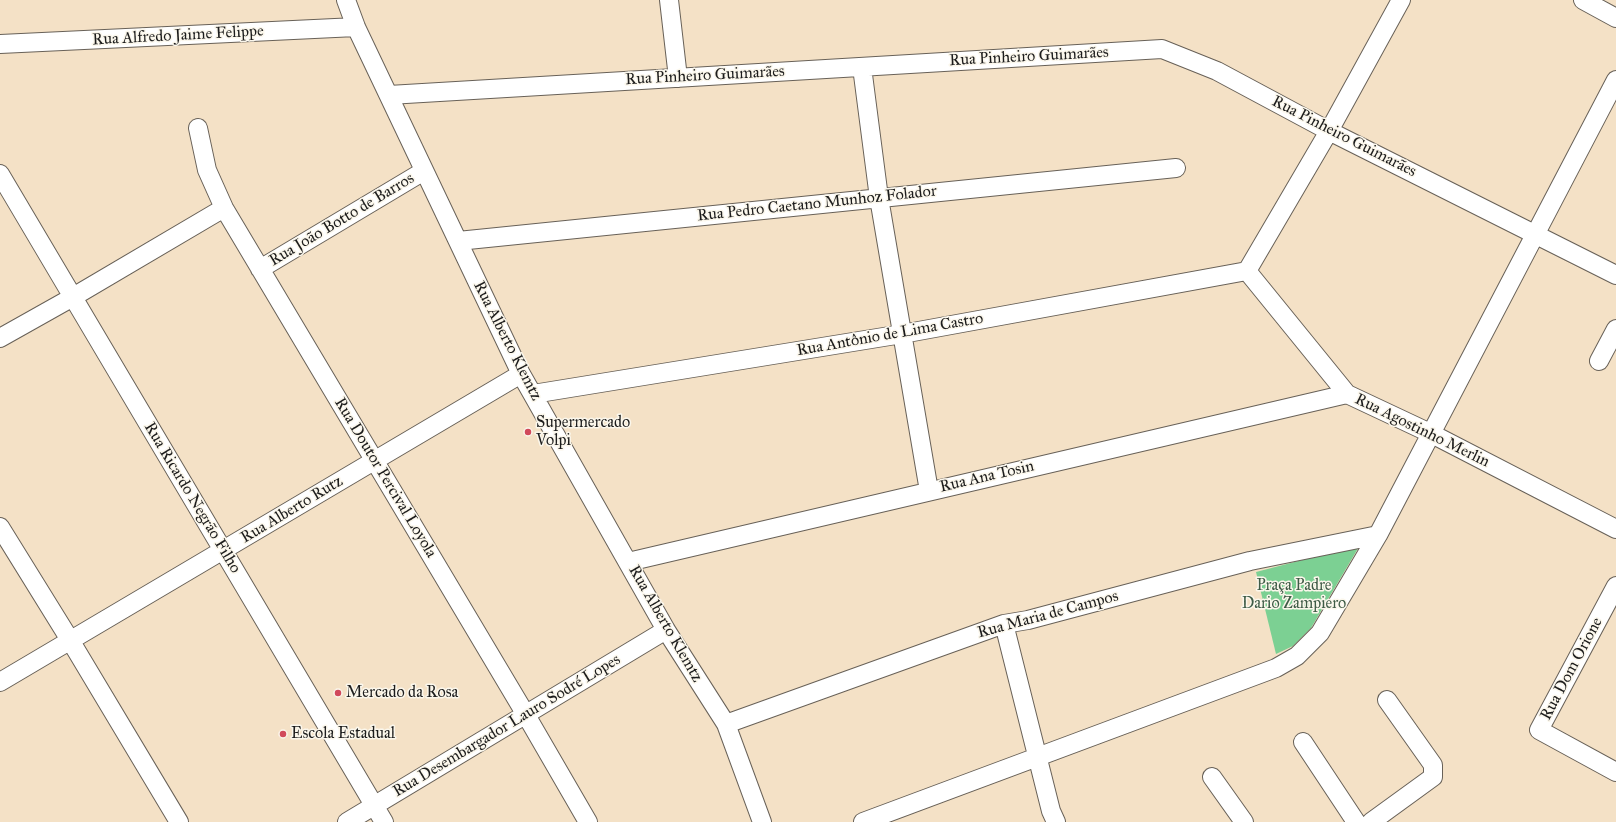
<!DOCTYPE html>
<html>
<head>
<meta charset="utf-8">
<style>
  body { margin:0 }
  canvas { display:block; background:#f4e1c6 }
</style>
</head>
<body>
<canvas width="1616" height="822"></canvas>
<script>
const c = document.querySelector('canvas').getContext('2d');
c.lineJoin = 'round';
function fillPath(path, color) {
  c.fillStyle = color;
  c.fill(path, 'evenodd');
}
function shape(rows) {
  const path = new Path2D();
  for (const r of rows) {
    path.moveTo(r[0], r[1]);
    for (let i = 2; i < r.length; i += 2) path.lineTo(r[i], r[i + 1]);
  }
  return path;
}
function trace(path, color, width, dash) {
  c.strokeStyle = color;
  c.lineWidth = width;
  c.lineCap = dash ? 'butt' : 'round';
  c.setLineDash(dash || []);
  c.stroke(path);
}
function drawText(font, color, halo, rows, align = 'center') {
  c.font = font + ' "IM FELL Great Primer",serif';
  c.lineWidth = 3;
  c.setLineDash([]);
  c.textBaseline = 'middle';
  c.strokeStyle = halo;
  c.fillStyle = color;
  for (const [text, x, y, turn = 0] of rows) {
    c.save();
    c.translate(x, y);
    c.rotate((+turn || 0) * Math.PI / 180);
    c.textAlign = isNaN(turn) ? turn : align;
    if (halo) c.strokeText(text, 0, 0);
    c.fillText(text, 0, 0);
    c.restore();
  }
}
const green = shape([
  [1360,545,1311,628,1293,646,1276,654,1256,572]
]);
const minor = shape([
  [346,0,356,27,521,374,666,630,726,724,762,822],
  [669,0,678,78],
  [1583,0,1616,18],
  [0,44,356,27],
  [862,67,879,198,929,491],
  [389,95,1162,49,1217,71,1329,131,1616,275],
  [198,128,207,170,224,208,526,715,588,822],
  [0,174,384,822],
  [458,241,1176,168],
  [260,269,424,171],
  [1247,271,1347,394,1430,433,1616,529],
  [1247,271,1329,131,1401,0],
  [0,338,73,297,224,208],
  [1599,361,1616,329],
  [533,394,902,334,1247,271],
  [0,527,70,640,179,822],
  [628,562,1347,394],
  [1616,586,1539,730,1616,772],
  [1004,624,1051,811,1056,822],
  [0,682,521,374],
  [726,724,1004,624,1028,620,1250,561,1378,535],
  [1303,742,1356,822],
  [1212,777,1244,822],
  [347,822,666,630],
  [863,822,1276,668,1297,656,1320,633,1378,535,1616,80],
  [1371,822,1433,777,1433,765,1387,700]
]);
const markers = [
  [528,432,4,"#d1495b"],
  [338,693,4,"#d1495b"],
  [283,734,4,"#d1495b"]
];
const streetNames = [
  ["Rua Alfredo Jaime Felippe",178,36,-3],
  ["Rua Pinheiro Guimarães",1029,57,-3],
  ["Rua Pinheiro Guimarães",705,76,-3],
  ["Rua Pinheiro Guimarães",1344,137,27],
  ["Rua Pedro Caetano Munhoz Folador",817,204,-6],
  ["Rua João Botto de Barros",342,220,-31],
  ["Rua Antônio de Lima Castro",890,335,-10],
  ["Rua Alberto Klemtz",507,341,63],
  ["Rua Agostinho Merlin",1422,431,26],
  ["Rua Ana Tosin",987,477,-13],
  ["Rua Doutor Percival Loyola",385,478,59],
  ["Rua Ricardo Negrão Filho",192,498,59],
  ["Rua Alberto Rutz",292,510,-31],
  ["Rua Maria de Campos",1048,615,-15],
  ["Rua Alberto Klemtz",665,624,60],
  ["Rua Dom Orione",1572,669,-62],
  ["Rua Desembargador Lauro Sodré Lopes",507,726,-31]
];
const poiNames = [
  ["Supermercado",536,423],
  ["Volpi",536,441],
  ["Mercado da Rosa",346,693],
  ["Escola Estadual",291,734]
];
const parkNames = [
  ["Praça Padre",1294,586],
  ["Dario Zampiero",1294,604]
];
fillPath(green, '#7cd093');
trace(minor, '#686158', 20);
trace(minor, '#fff', 18);
for (const [x, y, r, color] of markers) {
  const dot = new Path2D();
  dot.arc(x, y, r, 0, 2 * Math.PI);
  c.fillStyle = color;
  c.fill(dot);
  trace(dot, '#fbf7ec', 1.5);
}
drawText('16px', '#1c1c1c', '#fbf7ec', streetNames);
drawText('16px', '#1c1c1c', '#fbf7ec', poiNames, 'left');
drawText('16px', '#3e5b46', '#fbf7ec', parkNames);
</script>
</body>
</html>
